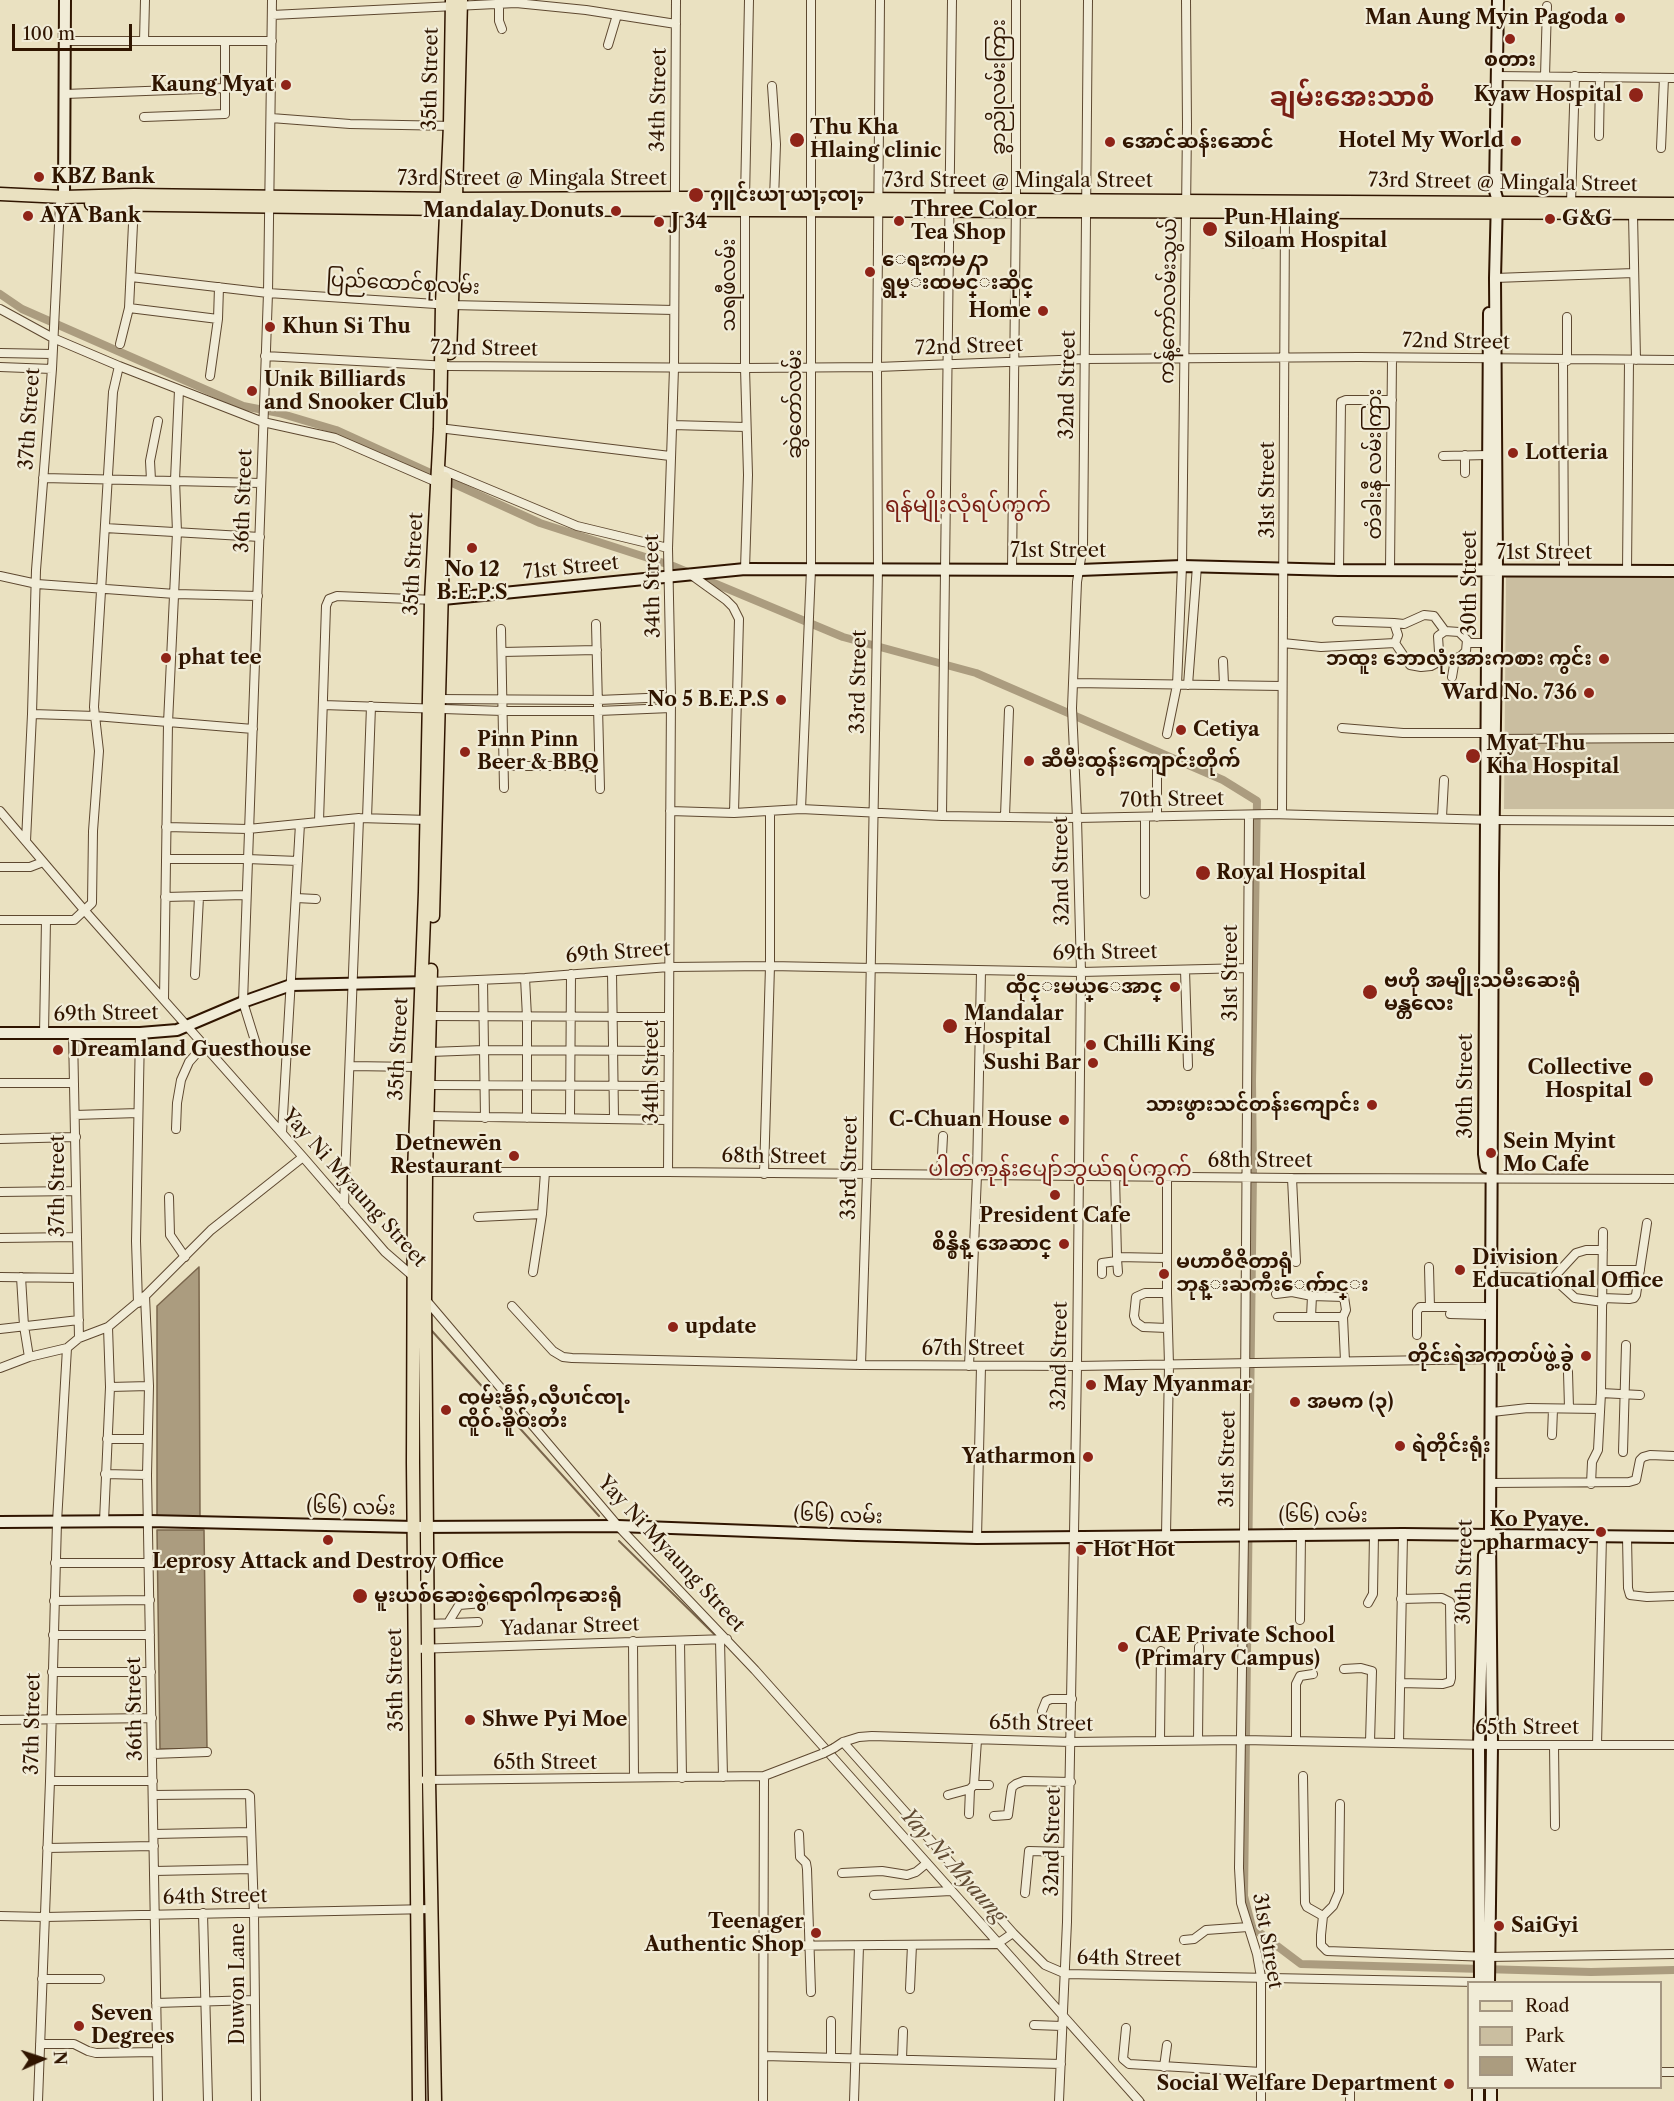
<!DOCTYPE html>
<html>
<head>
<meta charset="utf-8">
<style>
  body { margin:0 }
  #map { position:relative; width:1674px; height:2101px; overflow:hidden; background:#eae1c1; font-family:"Libre Caslon Text",serif }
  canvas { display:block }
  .legend { position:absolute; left:1467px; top:1981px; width:195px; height:108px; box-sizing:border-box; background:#f1ecd7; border:2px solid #a49681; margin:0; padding:8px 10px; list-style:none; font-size:18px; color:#301500 }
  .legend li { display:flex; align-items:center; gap:12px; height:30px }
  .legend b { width:30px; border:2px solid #a49681 }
  .north { position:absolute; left:12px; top:2029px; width:60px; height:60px; -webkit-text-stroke:4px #f1ecd7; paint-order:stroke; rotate:87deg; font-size:16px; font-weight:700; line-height:24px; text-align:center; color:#301500 }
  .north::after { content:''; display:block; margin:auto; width:21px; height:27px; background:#301500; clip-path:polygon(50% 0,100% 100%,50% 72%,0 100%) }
  .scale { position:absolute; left:12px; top:24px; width:120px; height:27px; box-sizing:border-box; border:3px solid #301500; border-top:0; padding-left:8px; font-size:18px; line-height:21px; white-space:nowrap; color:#301500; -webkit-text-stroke:4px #f1ecd7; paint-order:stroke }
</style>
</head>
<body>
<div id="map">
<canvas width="1674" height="2101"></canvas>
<ul class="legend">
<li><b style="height:8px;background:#eae1c1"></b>Road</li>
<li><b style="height:16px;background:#cabea0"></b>Park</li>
<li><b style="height:16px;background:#ab9c7f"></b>Water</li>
</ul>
<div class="north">N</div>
<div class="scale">100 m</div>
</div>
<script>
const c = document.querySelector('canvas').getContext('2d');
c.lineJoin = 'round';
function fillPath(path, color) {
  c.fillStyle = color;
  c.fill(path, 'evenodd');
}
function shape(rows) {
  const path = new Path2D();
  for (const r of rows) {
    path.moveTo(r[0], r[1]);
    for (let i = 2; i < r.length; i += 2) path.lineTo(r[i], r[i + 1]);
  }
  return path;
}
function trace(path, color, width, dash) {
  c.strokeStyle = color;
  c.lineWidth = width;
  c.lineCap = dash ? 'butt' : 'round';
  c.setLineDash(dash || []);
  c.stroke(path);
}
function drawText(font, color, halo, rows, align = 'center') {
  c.font = font + ' "Libre Caslon Text","Noto Sans Myanmar",serif';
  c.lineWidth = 4.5;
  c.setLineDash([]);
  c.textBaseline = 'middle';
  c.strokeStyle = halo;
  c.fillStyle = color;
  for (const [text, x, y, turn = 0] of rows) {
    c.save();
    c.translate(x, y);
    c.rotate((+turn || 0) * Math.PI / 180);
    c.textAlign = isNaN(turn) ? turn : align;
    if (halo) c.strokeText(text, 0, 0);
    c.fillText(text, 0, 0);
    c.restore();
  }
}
const green = shape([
  [1506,577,1674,577,1674,809,1504,809]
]);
const water = shape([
  [199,1267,200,1519,157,1519,157,1306,199,1267],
  [157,1530,204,1530,207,1749,160,1749,157,1530]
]);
const stream = shape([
  [432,1331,599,1516],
  [619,1541,714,1634],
  [1136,2092,1144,2101]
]);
const canal = shape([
  [0,294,22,309,243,406,279,413,336,430,540,523,673,566,843,637,976,673,1223,780,1257,801,1252,1081,1253,1172,1244,1896,1252,1927,1301,1964,1591,1972,1674,1970]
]);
const street = shape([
  [499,4,499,21,502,29],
  [272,15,516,3,586,10,676,24],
  [65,41,272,41],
  [144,41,145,0],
  [608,45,617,15],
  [1496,76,1674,78],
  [1545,76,1547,6],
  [772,86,776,144,774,199],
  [65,94,226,88],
  [144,117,225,114,225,41],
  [271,118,350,124,454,126],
  [1599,136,1600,77],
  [1661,148,1664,78],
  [1571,203,1575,76],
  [1633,214,1636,360],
  [1241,244,1285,243],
  [131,277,268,293,451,305,674,310],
  [1495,278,1634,273],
  [129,308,218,319,219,287],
  [0,309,53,338,119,366,263,422,335,438,441,484],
  [1567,317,1567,361],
  [120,344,129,308,134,203],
  [0,353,52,354],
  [265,356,449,366,745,368,877,367,1085,359,1359,357,1674,360],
  [1563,360,1564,570],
  [0,367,52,369],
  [210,376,218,319],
  [672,425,746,427],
  [447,429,670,456],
  [1465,455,1465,473],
  [1443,456,1488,455],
  [438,468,577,526,668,548],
  [43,478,261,483],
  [151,480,150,461,158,421],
  [105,528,260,537],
  [745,569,748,475,745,368,745,199,749,0],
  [1012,570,1016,200,1016,0],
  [1339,570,1341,402,1346,400,1392,400],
  [1390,570,1392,358],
  [1627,571,1629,361],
  [690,574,726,600,733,607,739,619,734,813],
  [0,576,37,584,175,594,258,596],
  [1337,621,1394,623],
  [596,624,600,789],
  [501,629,504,788],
  [1283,643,1321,647,1395,643,1398,635,1394,623,1404,624,1424,615,1434,616,1445,631],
  [1395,643,1410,665,1421,667,1431,666,1444,659,1455,659,1461,656,1466,651,1467,640,1459,632,1445,631,1438,636,1439,652,1444,659],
  [1468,643,1491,643],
  [502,652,597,650],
  [1223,661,1224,684],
  [1452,677,1455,659],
  [1073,683,1282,686],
  [1188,685,1197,566],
  [436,699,598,700,671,697],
  [323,705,503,711,598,711,671,708],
  [32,714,95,716,253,729],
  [1342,728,1403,733,1486,733],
  [1167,734,1177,685,1182,566,1187,125,1186,0],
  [1492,739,1674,738],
  [504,766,599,766],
  [1157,766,1157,817],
  [801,809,811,569,811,0],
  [0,811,85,911,303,1157,385,1252,415,1278],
  [670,811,734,813,801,809,942,816,1077,818,1270,814,1494,820,1674,821],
  [1282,814,1285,210],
  [1249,815,1244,1535,1239,1868,1241,1903,1257,1954,1261,1977,1261,2101],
  [942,816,952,0],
  [1005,816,1009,710],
  [1442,817,1444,780],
  [367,818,371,706],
  [319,821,326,606,329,599,337,596,435,600],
  [166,827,248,829,359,818,429,820],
  [26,841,32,714,36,570,52,369,60,204,64,197],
  [166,859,247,859,298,861],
  [0,867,30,867,43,862],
  [1145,894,1145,817],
  [165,897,245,895],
  [296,898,316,899],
  [0,920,74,920,92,903,93,831,99,751,94,707,113,392,119,366],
  [1185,970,1188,1066],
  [612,972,614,1118],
  [195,975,199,897],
  [525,978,527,1017,527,1118],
  [483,980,485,1118],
  [430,982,525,978,669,967,770,966,1081,972,1248,968],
  [164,999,168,723,177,532,175,480,179,390],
  [431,1016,669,1017],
  [44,1034,46,920],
  [73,1034,79,1338],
  [256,1044,243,1002,268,293,272,0],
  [430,1052,484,1050,669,1051],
  [350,1066,418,1067],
  [0,1083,74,1083],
  [429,1085,668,1086],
  [75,1115,138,1113],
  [428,1116,668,1120],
  [570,1118,571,974],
  [176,1129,177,1103,181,1080,189,1062,204,1045],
  [282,1133,300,824],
  [0,1139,76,1137],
  [422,1172,668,1172,1292,1178,1674,1179],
  [668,1172,671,697,668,548,674,368,676,0],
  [764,1174,770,966,770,811],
  [941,1175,943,1136],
  [1115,1176,1117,1257,1167,1258],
  [1292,1178,1296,1262],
  [0,1192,75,1191],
  [169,1197,170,1235,185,1257],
  [344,1205,359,818],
  [478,1217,542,1214],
  [0,1238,76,1237],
  [1117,1259,1118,1272],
  [1429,1267,1430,1307],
  [1603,1270,1640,1270],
  [533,1272,542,1214,545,1172],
  [1102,1274,1102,1263,1117,1261],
  [0,1277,77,1278],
  [21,1277,24,1326,29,1357],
  [1486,1277,1553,1278,1575,1298,1603,1302],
  [1553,1278,1576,1253,1586,1250,1603,1250],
  [1167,1293,1145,1293,1136,1297,1134,1316,1136,1322,1143,1327,1167,1328],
  [1276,1294,1292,1292,1312,1296],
  [145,1296,149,1386,147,1475,158,2101],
  [1603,1298,1629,1299,1634,1298,1636,1295,1647,1223],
  [426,1300,618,1526,755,1670,1139,2101],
  [138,1303,136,1241,140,1033],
  [512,1306,553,1351,563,1357,572,1358,861,1365,1077,1366,1492,1359],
  [1450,1314,1485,1315],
  [1278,1317,1343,1317,1345,1361],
  [1311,1317,1312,1296,1344,1297,1346,1310,1343,1317],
  [0,1329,79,1320],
  [1417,1335,1417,1311,1420,1307,1485,1307],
  [861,1365,867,1174,878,569,877,367,880,0],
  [969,1366,977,1175,981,971],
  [0,1368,29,1357,67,1348,79,1338,108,1327,145,1296,211,1230,303,1157],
  [1568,1372,1569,1408],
  [110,1387,149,1386],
  [1601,1393,1640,1395],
  [1492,1412,1528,1408,1600,1409],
  [1552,1435,1553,1409],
  [107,1439,147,1439],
  [1623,1452,1626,1345],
  [105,1474,147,1475],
  [1491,1483,1629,1482,1636,1480,1640,1460,1643,1457,1650,1455,1674,1456],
  [1591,1484,1592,1462,1598,1450,1601,1393,1603,1232],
  [104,1521,110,1387,108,1327],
  [1166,1535,1169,1365,1167,1293,1167,1177],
  [1627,1537,1628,1588,1630,1595,1647,1597,1674,1596],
  [977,1538,981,1366],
  [55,1563,149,1563],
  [54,1601,150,1600],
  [1368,1603,1373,1594,1374,1534],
  [1300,1620,1301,1534],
  [448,1623,459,1605,483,1603],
  [428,1624,478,1622],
  [53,1635,150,1635],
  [720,1640,723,1777],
  [633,1641,634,1777],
  [680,1641,682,1778],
  [415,1649,727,1639],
  [1344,1669,1361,1668,1372,1671,1370,1742],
  [52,1672,151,1672],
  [1400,1683,1443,1684,1450,1682,1451,1678,1450,1602,1442,1598,1401,1599],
  [1042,1711,1046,1701,1051,1699,1072,1699],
  [0,1720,152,1718],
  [1160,1740,1161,1651],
  [1198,1740,1199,1647],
  [1296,1741,1296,1684,1300,1676,1313,1674],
  [843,1742,1013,1933],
  [1399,1742,1403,1534],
  [1554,1745,1555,1826],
  [1597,1745,1602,1536],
  [834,1748,843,1742,859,1737,872,1736,1071,1742,1243,1740,1492,1745,1674,1745],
  [152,1754,207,1752],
  [1303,1776,1305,1903,1307,1907,1323,1916],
  [425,1780,764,1776,824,1753],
  [50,1781,153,1781],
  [974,1785,989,1785],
  [153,1795,247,1794,250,1796,254,1913,256,2101],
  [948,1795,970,1789,974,1785,977,1740],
  [1340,1804,1339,1892,1333,1906,1323,1916,1321,1935,1321,1945,1327,1951,1489,1957,1674,1954],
  [969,1814,970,1789],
  [994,1816,1008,1815,1011,1792,1012,1787,1016,1784,1024,1781,1071,1782],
  [154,1834,251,1832],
  [799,1834,800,1857,806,1863,807,1869,811,1992],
  [47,1848,154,1846],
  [154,1871,252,1869],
  [842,1873,882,1871,907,1875,916,1872,927,1863],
  [1025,1893,1029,1851,1068,1852],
  [874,1895,951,1891],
  [203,1913,208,2101],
  [0,1916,45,1917,431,1909],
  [1184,1940,1194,1939,1206,1930,1248,1927],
  [764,1946,997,1944,1013,1933,1045,1965,1066,1974,1476,1982],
  [42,1979,100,1979],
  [910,1989,912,1945],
  [156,2003,255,2000],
  [1034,2025,1062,2026],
  [1126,2028,1123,2059,1129,2064,1261,2072],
  [40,2044,74,2044,88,2051,96,2053,156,2052],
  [764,2056,1061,2064],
  [831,2057,831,2021],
  [902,2059,903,2031],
  [1164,2067,1167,2045],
  [1660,2072,1674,2072],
  [38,2101,50,1781,57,1522,67,1348],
  [763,2101,764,1776],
  [854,2101,859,1946],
  [1059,2101,1067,1922,1077,1366,1081,972,1077,818,1072,708,1077,582,1083,546,1088,0],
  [1350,2101,1350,2086]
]);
const secondary = shape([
  [64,197,65,0],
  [443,599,745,569,1080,570,1182,566,1339,570,1674,571],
  [0,1033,140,1033,177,1030,243,1002,291,985,429,982],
  [1486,1167,1484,1154,1489,313],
  [0,1522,149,1521,414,1527,618,1526,857,1535,977,1538,1403,1534,1674,1537],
  [1480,1982,1479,1745,1484,1555],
  [1489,1982,1492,1745,1490,1535,1493,873,1497,571,1495,278,1497,198,1495,191,1498,0],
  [1478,2088,1478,2101],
  [1491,2101,1491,2088]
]);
const primary = shape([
  [0,194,64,197,134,195,447,199,687,198,1674,204],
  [91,204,447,209,1674,213],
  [450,353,456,199,461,0],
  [433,916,445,478],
  [431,970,426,1172,425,1299,429,1780,435,2101],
  [419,2101,413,1462,414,1172,425,892,431,600,440,429,442,304,450,125,452,0]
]);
const streetBridge = shape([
  [824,1753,834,1748]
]);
const markers = [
  [1620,18,6,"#8f2418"],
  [1510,39,6,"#8f2418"],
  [286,85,6,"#8f2418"],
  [1636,95,8,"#8f2418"],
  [797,140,8,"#8f2418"],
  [1516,141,6,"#8f2418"],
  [1110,142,6,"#8f2418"],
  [39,177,6,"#8f2418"],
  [696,195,8,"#8f2418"],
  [616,211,6,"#8f2418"],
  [28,216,6,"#8f2418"],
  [1550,219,6,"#8f2418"],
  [899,221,6,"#8f2418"],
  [659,222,6,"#8f2418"],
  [1210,229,8,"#8f2418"],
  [870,272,6,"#8f2418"],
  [1043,311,6,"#8f2418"],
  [270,327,6,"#8f2418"],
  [252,391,6,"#8f2418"],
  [1513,453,6,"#8f2418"],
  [472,548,6,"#8f2418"],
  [166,658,6,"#8f2418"],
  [1604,659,6,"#8f2418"],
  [1589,693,6,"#8f2418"],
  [781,700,6,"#8f2418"],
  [1181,730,6,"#8f2418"],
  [465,752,6,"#8f2418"],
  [1473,756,8,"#8f2418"],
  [1029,761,6,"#8f2418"],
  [1203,873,8,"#8f2418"],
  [1175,987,6,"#8f2418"],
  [1370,992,8,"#8f2418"],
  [950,1026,8,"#8f2418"],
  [1091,1045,6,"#8f2418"],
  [58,1050,6,"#8f2418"],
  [1093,1063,6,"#8f2418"],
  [1646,1079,8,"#8f2418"],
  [1372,1105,6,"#8f2418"],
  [1064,1120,6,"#8f2418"],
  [1491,1153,6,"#8f2418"],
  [514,1156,6,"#8f2418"],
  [1055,1195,6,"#8f2418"],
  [1064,1244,6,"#8f2418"],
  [1460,1270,6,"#8f2418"],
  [1164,1274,6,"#8f2418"],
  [673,1327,6,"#8f2418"],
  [1586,1356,6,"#8f2418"],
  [1091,1385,6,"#8f2418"],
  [1295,1402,6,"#8f2418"],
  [446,1410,6,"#8f2418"],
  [1400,1446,6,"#8f2418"],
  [1088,1457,6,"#8f2418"],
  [1601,1532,6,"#8f2418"],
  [328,1540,6,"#8f2418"],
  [1081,1550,6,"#8f2418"],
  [360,1596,8,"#8f2418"],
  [1123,1647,6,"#8f2418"],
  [470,1720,6,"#8f2418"],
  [1499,1926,6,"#8f2418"],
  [816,1933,6,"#8f2418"],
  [79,2026,6,"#8f2418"],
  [1449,2084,6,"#8f2418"]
];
const poiNames = [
  ["Man Aung Myin Pagoda",1608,18,"right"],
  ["စတား",1510,60,"center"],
  ["Kaung Myat",274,85,"right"],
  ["Kyaw Hospital",1622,95,"right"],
  ["Thu Kha",810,128],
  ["Hlaing clinic",810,151],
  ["Hotel My World",1504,141,"right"],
  ["အောင်ဆန်းဆောင်",1122,142],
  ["KBZ Bank",51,177],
  ["ႁူင်းယႃ ယႃႇၸႃႇ",710,195],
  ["Three Color",911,210],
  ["Tea Shop",911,233],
  ["Mandalay Donuts",604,211,"right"],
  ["AYA Bank",40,216],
  ["Pun Hlaing",1224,218],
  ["Siloam Hospital",1224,241],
  ["G&G",1562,219],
  ["J 34",671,222],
  ["ေရႊကမ႓ာ",882,260],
  ["ရွမ္းထမင္းဆိုင္",882,283],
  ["Home",1031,311,"right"],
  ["Khun Si Thu",282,327],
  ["Unik Billiards",264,380],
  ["and Snooker Club",264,403],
  ["Lotteria",1525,453],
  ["No 12",472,570,"center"],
  ["B.E.P.S",472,593,"center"],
  ["phat tee",178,658],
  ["ဘထူး ဘောလုံးအားကစား ကွင်း",1592,659,"right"],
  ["Ward No. 736",1577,693,"right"],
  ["No 5 B.E.P.S",769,700,"right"],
  ["Cetiya",1193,730],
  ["Pinn Pinn",477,740],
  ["Beer & BBQ",477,763],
  ["Myat Thu",1486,744],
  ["Kha Hospital",1486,767],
  ["ဆီမီးထွန်းကျောင်းတိုက်",1041,761],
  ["Royal Hospital",1216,873],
  ["ဗဟို အမျိုးသမီးဆေးရုံ",1384,981],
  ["မန္တလေး",1384,1004],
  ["ထိုင္းမယ္ေအာင္",1163,987,"right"],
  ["Mandalar",964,1014],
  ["Hospital",964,1037],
  ["Chilli King",1103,1045],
  ["Dreamland Guesthouse",70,1050],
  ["Sushi Bar",1081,1063,"right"],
  ["Collective",1632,1068,"right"],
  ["Hospital",1632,1091,"right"],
  ["သားဖွားသင်တန်းကျောင်း",1360,1105,"right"],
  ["C-Chuan House",1052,1120,"right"],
  ["Sein Myint",1503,1142],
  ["Mo Cafe",1503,1165],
  ["Detnewēn",502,1144,"right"],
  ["Restaurant",502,1167,"right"],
  ["President Cafe",1055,1216,"center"],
  ["စိန္စိန္ အေဆာင္",1052,1244,"right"],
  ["Division",1472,1258],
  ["Educational Office",1472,1281],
  ["မဟာဝီဇိတာရုံ",1176,1262],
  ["ဘုန္းႀကီးေက်ာင္း",1176,1285],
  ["update",685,1327],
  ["တိုင်းရဲအကူတပ်ဖွဲ့ခွဲ",1574,1356,"right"],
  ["May Myanmar",1103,1385],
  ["ၸုမ်းၶႅၵ်ႇလီပၢင်ၸႃႉ",458,1398],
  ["ၸိူဝ်ႉၶိူဝ်းတႆး",458,1421],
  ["အမက (၃)",1307,1402],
  ["ရဲတိုင်းရုံး",1412,1446],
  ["Yatharmon",1076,1457,"right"],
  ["Ko Pyaye.",1589,1520,"right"],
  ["pharmacy",1589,1543,"right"],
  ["Hot Hot",1093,1550],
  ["Leprosy Attack and Destroy Office",328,1562,"center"],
  ["မူးယစ်ဆေးစွဲရောဂါကုဆေးရုံ",374,1596],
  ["CAE Private School",1135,1636],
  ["(Primary Campus)",1135,1659],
  ["Shwe Pyi Moe",482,1720],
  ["Teenager",804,1922,"right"],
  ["Authentic Shop",804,1945,"right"],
  ["SaiGyi",1511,1926],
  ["Seven",91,2014],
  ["Degrees",91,2037],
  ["Social Welfare Department",1437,2084,"right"]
];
const streetNames = [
  ["35th Street",431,79,-89],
  ["ခွာညိုလမ်းကြား",999,87,-90],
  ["34th Street",659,100,-89],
  ["73rd Street @ Mingala Street",532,179],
  ["73rd Street @ Mingala Street",1018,181],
  ["73rd Street @ Mingala Street",1503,183,1],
  ["ပြည်ထောင်စုလမ်း",403,284,3],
  ["သရဖီလမ်း",729,285,-90],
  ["ကန့်ကော်လမ်းသွယ်",1169,301,-89],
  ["72nd Street",1456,342,1],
  ["72nd Street",969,347,-2],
  ["72nd Street",484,349,1],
  ["32nd Street",1068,385,-89],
  ["ဆွဲတော်လမ်း",795,404,-90],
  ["37th Street",30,419,-86],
  ["တံခါးနီ လမ်းကြား",1375,464,-90],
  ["31st Street",1268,490,-90],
  ["36th Street",244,501,-88],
  ["71st Street",1058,551],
  ["71st Street",1544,553],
  ["35th Street",414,564,-87],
  ["71st Street",571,568,-6],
  ["30th Street",1470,583,-90],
  ["34th Street",653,586,-91],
  ["33rd Street",859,682,-89],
  ["70th Street",1172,800,-1],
  ["32nd Street",1062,871,-91],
  ["69th Street",618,953,-4],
  ["69th Street",1105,953,-1],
  ["31st Street",1231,973,-90],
  ["69th Street",106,1014,-1],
  ["35th Street",399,1049,-87],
  ["34th Street",652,1072,-90],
  ["30th Street",1466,1086,-90],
  ["68th Street",774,1157,1],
  ["68th Street",1260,1161],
  ["33rd Street",850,1168,-89],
  ["37th Street",58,1186,-90],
  ["Yay Ni Myaung Street",354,1188,48],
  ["67th Street",973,1349],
  ["32nd Street",1060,1356,-89],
  ["31st Street",1228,1459,-89],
  ["(၆၆) လမ်း",351,1508,1],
  ["(၆၆) လမ်း",838,1516,2],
  ["(၆၆) လမ်း",1323,1516],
  ["Yay Ni Myaung Street",671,1554,47],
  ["30th Street",1465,1572,-89],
  ["Yadanar Street",570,1627,-2],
  ["35th Street",396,1680,-91],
  ["36th Street",135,1709,-91],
  ["37th Street",33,1724,-89],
  ["65th Street",1041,1724,1],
  ["65th Street",1527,1728],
  ["65th Street",545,1763],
  ["32nd Street",1053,1842,-89],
  ["64th Street",215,1897,-1],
  ["31st Street",1267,1941,80],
  ["64th Street",1129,1959,1],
  ["Duwon Lane",238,1984,-90]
];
const waterNames = [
  ["Yay Ni Myaung",953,1866,48]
];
const quarterNames = [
  ["ရန်မျိုးလုံရပ်ကွက်",968,506],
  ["ပါတ်ကုန်းပျော်ဘွယ်ရပ်ကွက်",1060,1170]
];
const districtNames = [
  ["ချမ်းအေးသာစံ",1352,98]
];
fillPath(green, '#cabea0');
fillPath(water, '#ab9c7f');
trace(water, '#7a664c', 1.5);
trace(stream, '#7a664c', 2);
trace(canal, '#ab9c7f', 8);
trace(street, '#5e4830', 10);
trace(secondary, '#301500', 14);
trace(primary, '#301500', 15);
trace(street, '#f1ecd7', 8);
trace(secondary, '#f1ecd7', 10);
trace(primary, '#eae1c1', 12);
trace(streetBridge, '#5e4830', 10, []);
trace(streetBridge, '#f1ecd7', 8);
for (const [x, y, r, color] of markers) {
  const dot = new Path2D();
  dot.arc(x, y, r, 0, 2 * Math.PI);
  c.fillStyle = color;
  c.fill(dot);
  trace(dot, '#f1ecd7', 2);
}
drawText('bold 20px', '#301500', '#f1ecd7', poiNames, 'left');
drawText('20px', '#301500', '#f1ecd7', streetNames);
drawText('italic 21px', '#614b33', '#f1ecd7', waterNames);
drawText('22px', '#7a1f14', '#f1ecd7', quarterNames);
drawText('bold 26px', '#7a1f14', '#f1ecd7', districtNames);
</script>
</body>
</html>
